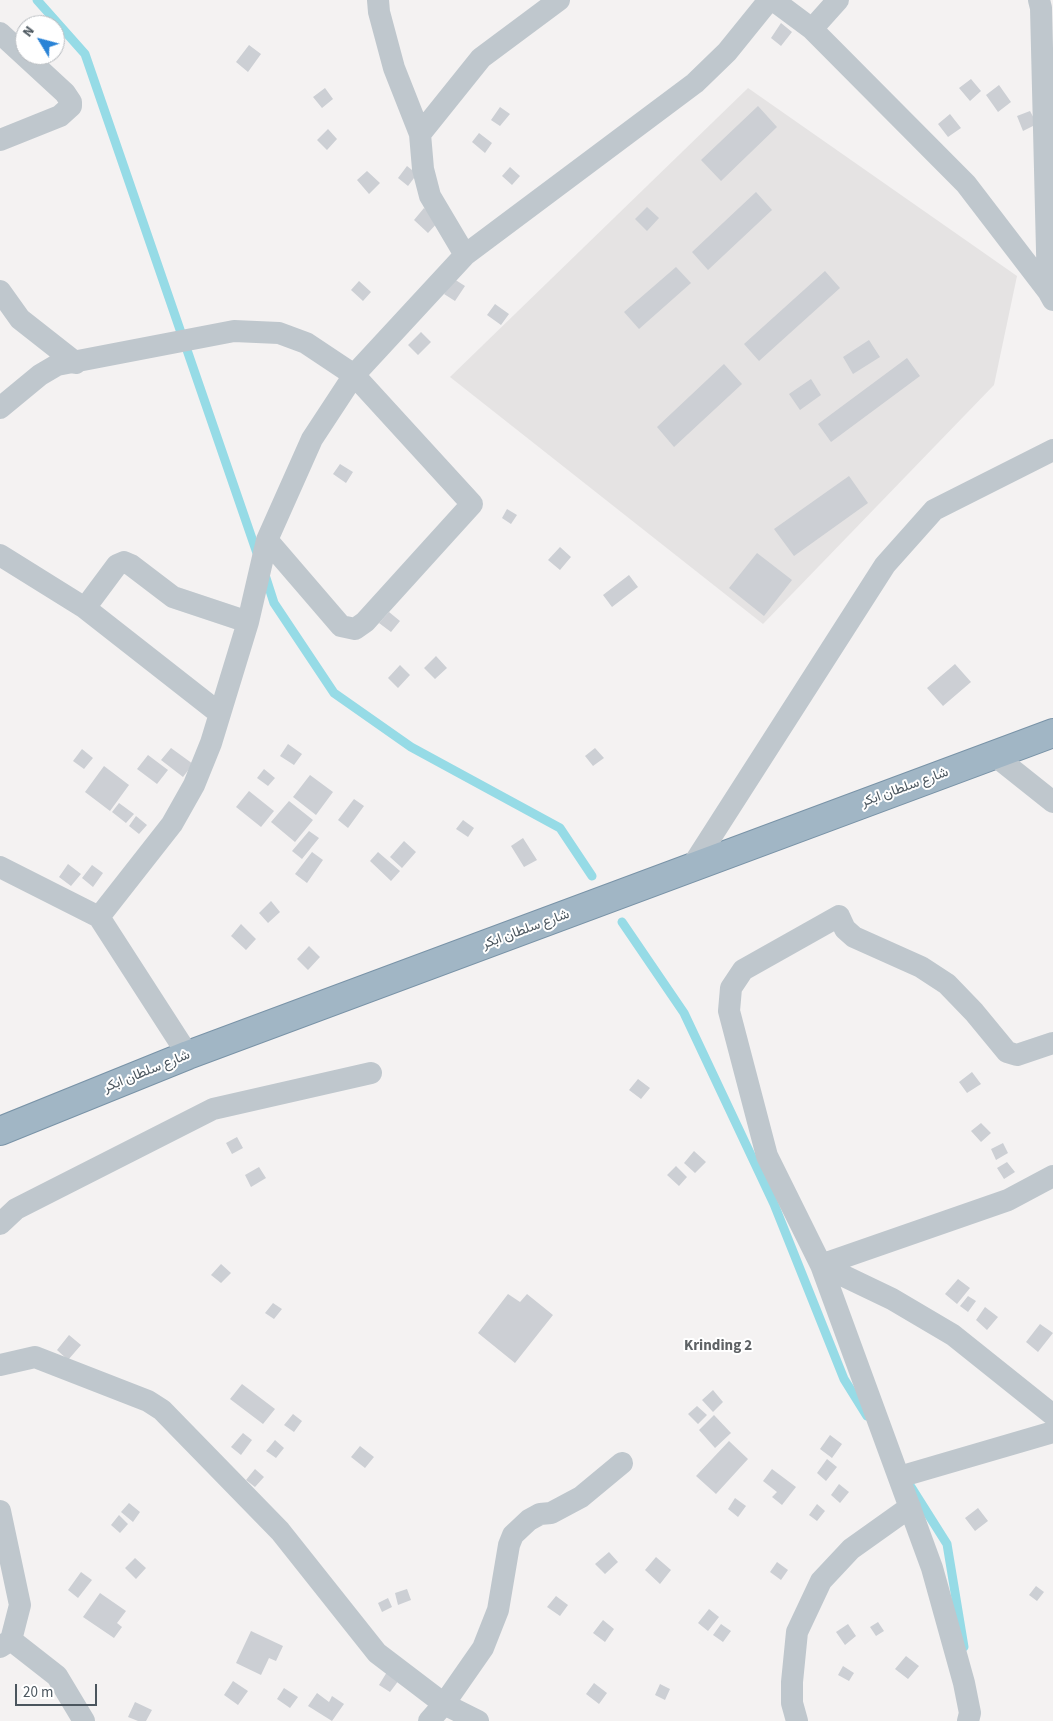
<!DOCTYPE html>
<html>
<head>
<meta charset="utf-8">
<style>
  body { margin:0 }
  #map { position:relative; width:1053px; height:1721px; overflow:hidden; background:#f4f2f2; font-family:"Source Sans 3",sans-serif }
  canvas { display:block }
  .north { position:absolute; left:15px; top:15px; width:50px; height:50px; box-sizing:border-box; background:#fff; border:1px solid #b7bbbf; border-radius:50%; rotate:307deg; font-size:14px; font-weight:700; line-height:20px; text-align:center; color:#4b565e }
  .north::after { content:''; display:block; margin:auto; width:18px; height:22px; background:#2a83d6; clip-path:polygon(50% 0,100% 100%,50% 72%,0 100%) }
  .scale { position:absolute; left:15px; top:1684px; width:82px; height:22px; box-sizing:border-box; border:2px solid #4b565e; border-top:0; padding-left:6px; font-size:15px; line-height:18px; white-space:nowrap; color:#4b565e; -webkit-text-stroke:4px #fff; paint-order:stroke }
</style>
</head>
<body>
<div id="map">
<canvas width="1053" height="1721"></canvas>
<div class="north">N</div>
<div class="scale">20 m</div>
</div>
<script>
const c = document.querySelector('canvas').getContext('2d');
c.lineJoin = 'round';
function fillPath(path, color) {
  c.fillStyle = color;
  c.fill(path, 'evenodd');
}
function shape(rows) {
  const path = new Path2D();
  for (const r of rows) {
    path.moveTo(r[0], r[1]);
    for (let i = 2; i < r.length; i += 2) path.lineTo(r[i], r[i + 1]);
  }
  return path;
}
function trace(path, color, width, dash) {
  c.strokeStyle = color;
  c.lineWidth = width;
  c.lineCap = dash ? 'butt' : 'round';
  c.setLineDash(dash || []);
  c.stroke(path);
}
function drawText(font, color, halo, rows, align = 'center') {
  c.font = font + ' "Source Sans 3",Vazirmatn,sans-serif';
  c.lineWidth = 4;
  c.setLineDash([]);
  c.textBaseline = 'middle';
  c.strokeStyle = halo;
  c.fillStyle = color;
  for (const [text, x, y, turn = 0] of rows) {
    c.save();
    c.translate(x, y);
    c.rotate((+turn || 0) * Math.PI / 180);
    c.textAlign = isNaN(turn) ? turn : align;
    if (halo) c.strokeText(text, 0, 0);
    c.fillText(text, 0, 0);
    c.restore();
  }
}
const education = shape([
  [748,88,1017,276,994,385,763,624,450,377]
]);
const stream = shape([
  [37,0,85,54,258,556],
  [265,575,274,603,334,693,411,747,560,828,592,876],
  [622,922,684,1013,774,1204,844,1379,867,1416],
  [911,1487,947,1544,964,1647]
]);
const building = shape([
  [781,23,792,32,781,46,771,38],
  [249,45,261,54,248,72,236,62],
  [971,79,981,91,970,101,959,88],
  [999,85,1011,102,998,112,986,95],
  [325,88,333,99,322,108,313,97],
  [758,106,777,127,721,181,701,160],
  [500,107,510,114,500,126,491,120],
  [1030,111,1037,124,1023,131,1017,116],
  [950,114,961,128,948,137,938,124],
  [328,129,337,139,327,150,317,140],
  [479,133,492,143,485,153,472,142],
  [407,166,417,174,408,186,398,178],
  [510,167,520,176,512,185,502,176],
  [367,171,380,183,369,194,357,180],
  [756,192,772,210,708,270,692,252],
  [647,207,659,218,647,231,635,219],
  [424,208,439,221,428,233,414,220],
  [676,267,691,283,639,329,624,312],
  [825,271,840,288,759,361,744,344],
  [454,279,465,286,455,301,444,294],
  [359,281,371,292,363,301,351,290],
  [495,304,509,314,501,325,487,315],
  [421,332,431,342,418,355,408,345],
  [869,340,880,357,853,374,843,357],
  [907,358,920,376,831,442,818,424],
  [724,364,742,384,674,447,657,427],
  [811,379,821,395,800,410,789,394],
  [340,464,353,472,346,483,333,474],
  [849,476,868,503,794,556,774,529],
  [507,509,517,515,511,524,502,518],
  [560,547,571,557,560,570,548,560],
  [757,553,792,580,764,616,729,588],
  [629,575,638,587,612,607,603,595],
  [389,612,400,621,391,632,379,623],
  [436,656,447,668,435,679,424,668],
  [955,664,971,682,943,706,927,688],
  [400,665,410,675,398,688,388,678],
  [288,744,302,754,294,765,280,756],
  [171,748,193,764,183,777,161,760],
  [595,748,604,758,593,766,585,756],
  [82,749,93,758,84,769,73,761],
  [148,755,168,770,157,784,137,769],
  [104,766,129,785,110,811,85,792],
  [264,769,275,778,268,786,257,778],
  [310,775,333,792,316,815,293,797],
  [249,791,274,811,261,827,236,807],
  [354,799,364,806,348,828,338,820],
  [289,801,313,820,295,842,271,822],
  [119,803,134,814,126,823,112,812],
  [136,816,147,825,139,834,129,826],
  [463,820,474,828,468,837,456,829],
  [309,831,319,838,302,859,292,851],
  [523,838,537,860,524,867,511,846],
  [404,841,416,852,402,868,390,857],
  [312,852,323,860,307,883,295,874],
  [378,852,400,871,391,881,370,861],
  [68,864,81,874,71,886,59,877],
  [92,865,103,873,93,887,82,878],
  [271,901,280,912,268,923,259,913],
  [241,924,256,939,246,950,231,936],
  [309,946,320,957,308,970,297,959],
  [972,1072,981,1084,967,1093,959,1082],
  [638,1079,650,1088,641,1099,629,1090],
  [981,1123,991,1133,981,1142,971,1131],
  [237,1137,243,1148,232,1154,226,1143],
  [1003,1143,1008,1153,996,1160,991,1149],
  [694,1151,706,1162,695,1173,684,1163],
  [1007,1162,1015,1172,1004,1179,997,1168],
  [676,1166,687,1177,679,1186,667,1175],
  [259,1167,266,1178,251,1187,245,1175],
  [221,1264,231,1273,221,1283,211,1275],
  [958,1279,970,1288,957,1304,945,1294],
  [508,1294,520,1302,527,1294,553,1315,515,1363,478,1333],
  [968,1296,976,1301,968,1312,960,1306],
  [273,1303,282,1309,274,1319,265,1313],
  [985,1307,998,1317,987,1330,976,1320],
  [1040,1324,1053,1333,1038,1352,1026,1342],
  [69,1335,81,1345,68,1360,57,1350],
  [242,1384,275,1409,263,1424,230,1399],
  [713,1390,723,1402,713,1412,702,1400],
  [697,1406,707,1415,698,1424,688,1414],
  [293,1414,302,1421,294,1432,284,1425],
  [714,1415,731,1433,715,1448,699,1430],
  [243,1433,252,1440,241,1455,231,1447],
  [830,1435,842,1444,832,1458,820,1449],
  [275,1440,284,1448,276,1458,266,1451],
  [729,1441,748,1459,716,1494,696,1476],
  [360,1446,374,1457,365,1468,351,1457],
  [827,1459,837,1467,826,1481,817,1473],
  [255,1469,264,1477,255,1487,246,1480],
  [772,1469,796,1487,782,1505,772,1497,777,1492,763,1481],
  [839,1484,849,1492,840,1503,831,1495],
  [735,1498,746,1506,738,1517,728,1509],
  [129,1503,140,1512,133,1522,121,1512],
  [817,1504,825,1511,817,1521,809,1515],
  [978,1508,988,1521,975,1531,965,1518],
  [119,1515,128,1524,120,1533,111,1525],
  [609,1552,618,1562,605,1574,595,1564],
  [656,1557,671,1570,660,1584,645,1570],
  [135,1558,146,1568,136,1579,125,1568],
  [777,1562,788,1570,781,1580,770,1572],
  [81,1572,92,1580,78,1598,68,1590],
  [1036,1586,1044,1592,1037,1601,1029,1595],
  [407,1589,411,1600,398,1605,395,1593],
  [100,1593,126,1611,117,1623,122,1627,114,1638,83,1617],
  [556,1596,568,1605,560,1616,547,1607],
  [388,1598,392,1607,382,1612,378,1603],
  [709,1609,719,1617,708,1631,698,1623],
  [603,1620,614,1629,605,1642,593,1633],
  [878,1622,884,1631,876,1636,870,1627],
  [721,1624,731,1631,723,1642,713,1635],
  [848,1624,856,1636,845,1645,836,1632],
  [251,1631,283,1646,276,1661,269,1658,261,1675,236,1663],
  [906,1656,919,1666,908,1679,895,1669],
  [843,1666,854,1673,849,1681,838,1675],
  [387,1672,399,1680,390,1692,379,1685],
  [233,1681,248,1691,238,1705,224,1695],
  [594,1683,607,1693,599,1704,586,1694],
  [660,1684,670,1689,665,1700,655,1695],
  [284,1688,298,1697,290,1708,277,1699],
  [317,1693,329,1702,332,1696,344,1704,332,1721,308,1706],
  [135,1702,152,1710,146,1721,138,1721,128,1717]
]);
const minor = shape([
  [378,0,379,12,394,68,420,134,423,169,430,196,465,255],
  [773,0,812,29,966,184,1048,291,1053,300],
  [1039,0,1041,8,1048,291],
  [812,29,838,0],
  [0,33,65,93,71,102,71,106,60,116,0,140],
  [420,134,481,58,559,0],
  [0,291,20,319,76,363],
  [0,408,40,375,57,365,234,331,279,333,306,343,354,375,472,504,365,622,355,629,341,626,267,540],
  [0,555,85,608,219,713],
  [85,608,117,565,124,562,131,565,173,597,248,622],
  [994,755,1053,802],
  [0,867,99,917,188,1055],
  [691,868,885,565,934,510,1053,450],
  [99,917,172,824,194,785,211,743,248,622,267,540,312,439,354,375,465,255,695,83,727,52,769,0],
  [0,1224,16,1209,213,1109,371,1073],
  [821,1265,892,1299,953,1335,1053,1415],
  [821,1265,1008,1200,1053,1176],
  [0,1365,35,1357,148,1401,162,1410,280,1531,377,1653,444,1704,478,1721],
  [899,1477,1053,1432],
  [0,1511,20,1605,11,1640,0,1647],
  [11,1640,57,1676,84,1721],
  [429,1721,444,1704,483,1648,498,1610,509,1545,513,1535,529,1520,540,1514,551,1513,581,1497,622,1463],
  [797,1721,792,1703,792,1682,797,1632,821,1581,851,1549,910,1507],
  [968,1721,970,1713,964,1683,932,1568,821,1265,767,1156,729,1011,731,988,743,970,839,916,845,929,854,937,921,967,947,984,974,1012,1007,1052,1017,1055,1053,1043]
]);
const trunk = shape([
  [0,1131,188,1055,1053,733]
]);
const streetNames = [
  ["شارع سلطان ابكر",905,788,-20],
  ["شارع سلطان ابكر",526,930,-20],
  ["شارع سلطان ابكر",147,1072,-22]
];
const neighbourhoodNames = [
  ["Krinding 2",718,1347]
];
fillPath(education, '#e5e3e3');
trace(stream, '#96dbe6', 9);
fillPath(building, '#cccfd4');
trace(trunk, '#7993a7', 30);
trace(minor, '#bfc7cd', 22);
trace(trunk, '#a1b6c5', 28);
drawText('14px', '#4b565e', '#fff', streetNames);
drawText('bold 15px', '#5f6366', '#fff', neighbourhoodNames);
</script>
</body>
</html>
